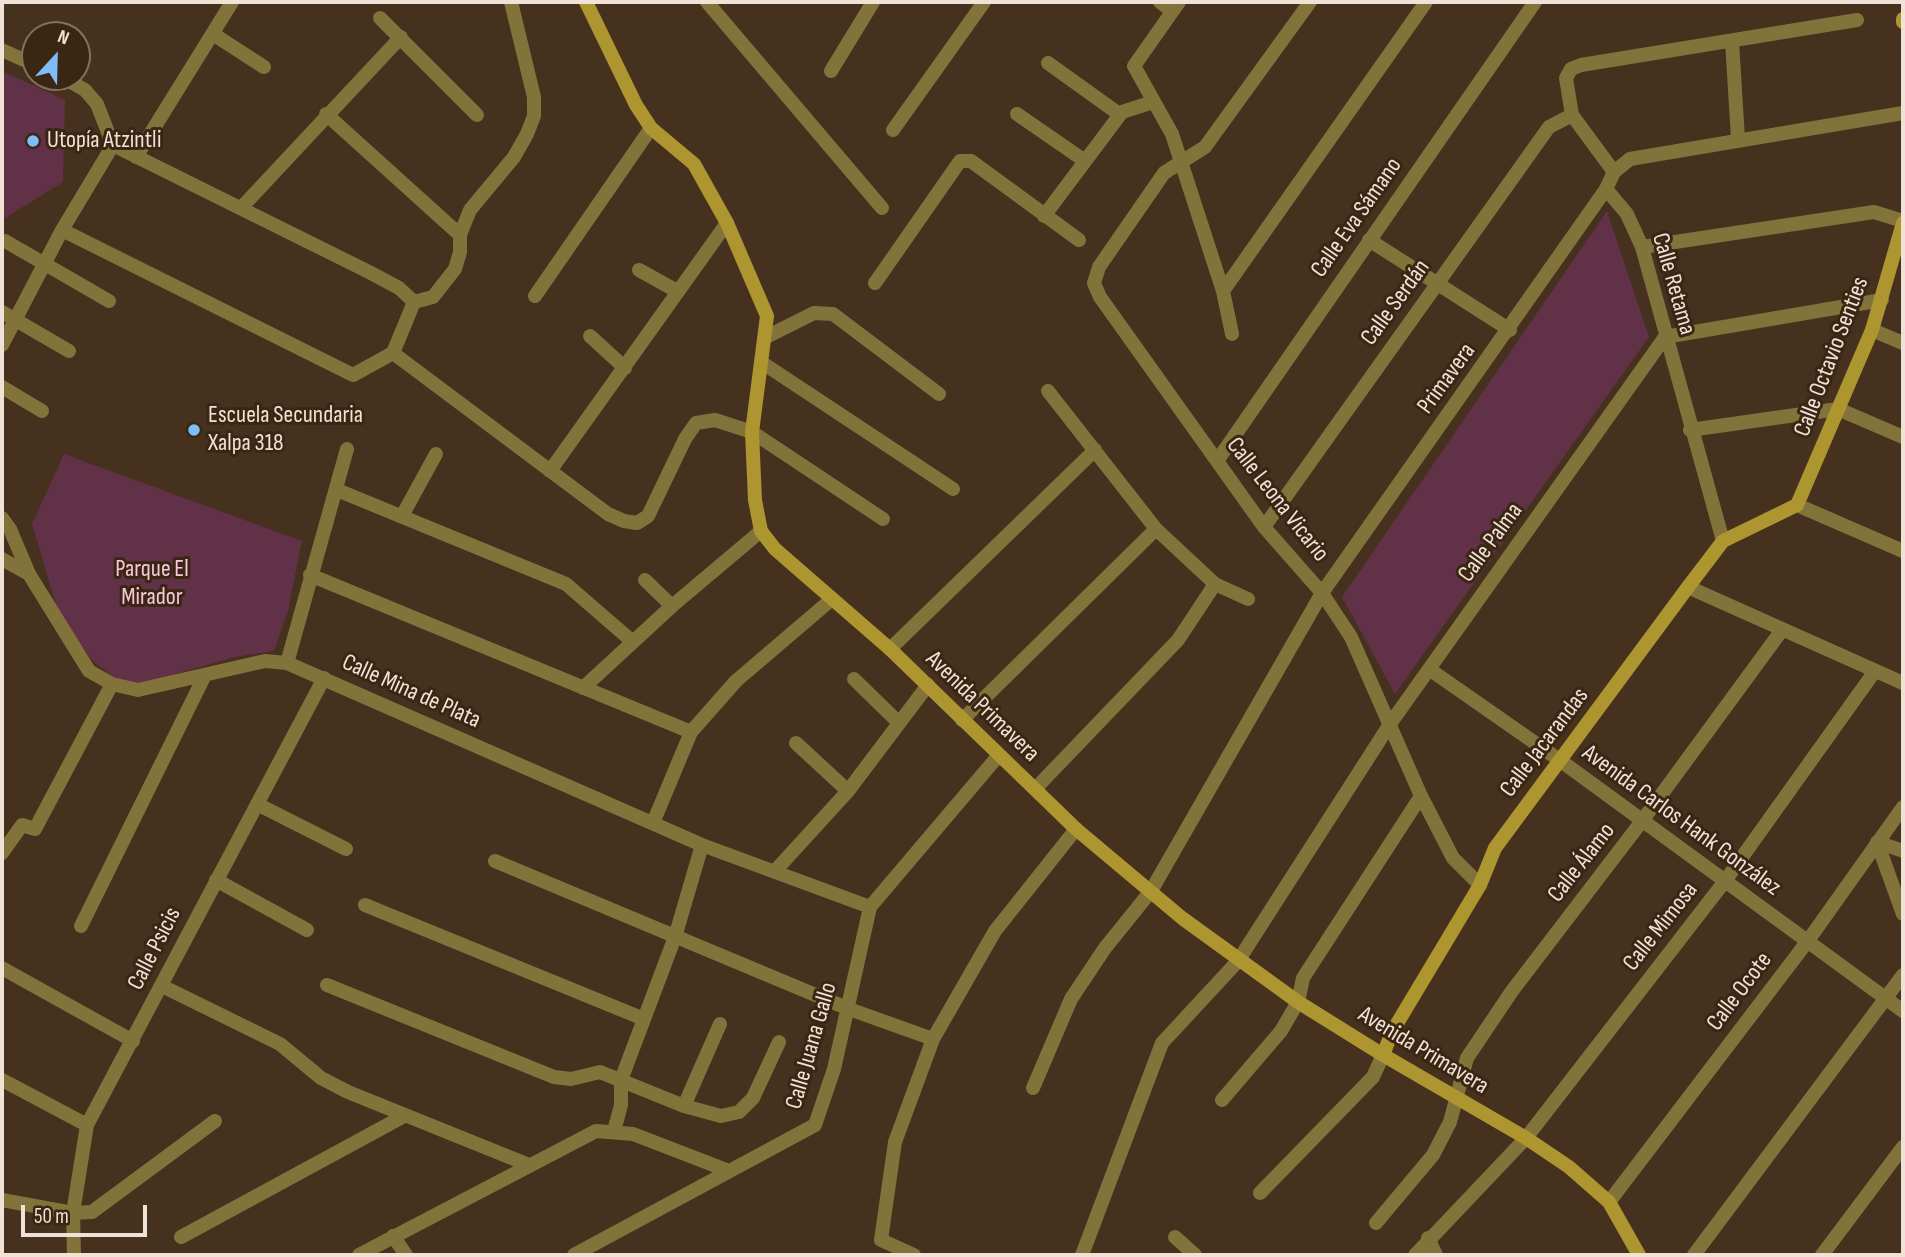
<!DOCTYPE html>
<html>
<head>
<meta charset="utf-8">
<style>
  body { margin:0 }
  #map { position:relative; width:1905px; height:1257px; overflow:hidden; background:#46301e; font-family:"Sofia Sans Condensed",sans-serif }
  canvas { display:block }
  .frame { position:absolute; inset:0; border:4px solid #f1e2d7; pointer-events:none }
  .north { position:absolute; left:21px; top:21px; width:70px; height:70px; box-sizing:border-box; background:#3b2614; border:2px solid #847162; border-radius:50%; rotate:22deg; font-size:19px; font-weight:700; line-height:28px; text-align:center; color:#f1e2d7 }
  .north::after { content:''; display:block; margin:auto; width:24px; height:32px; background:#7fbdfa; clip-path:polygon(50% 0,100% 100%,50% 72%,0 100%) }
  .scale { position:absolute; left:21px; top:1205px; width:126px; height:32px; box-sizing:border-box; border:4px solid #f1e2d7; border-top:0; padding-left:9px; font-size:21px; line-height:24px; white-space:nowrap; color:#f1e2d7; -webkit-text-stroke:5px #3b2614; paint-order:stroke }
</style>
</head>
<body>
<div id="map">
<canvas width="1905" height="1257"></canvas>
<div class="frame"></div>
<div class="north">N</div>
<div class="scale">50 m</div>
</div>
<script>
const c = document.querySelector('canvas').getContext('2d');
c.lineJoin = 'round';
function fillPath(path, color) {
  c.fillStyle = color;
  c.fill(path, 'evenodd');
}
function shape(rows) {
  const path = new Path2D();
  for (const r of rows) {
    path.moveTo(r[0], r[1]);
    for (let i = 2; i < r.length; i += 2) path.lineTo(r[i], r[i + 1]);
  }
  return path;
}
function trace(path, color, width, dash) {
  c.strokeStyle = color;
  c.lineWidth = width;
  c.lineCap = dash ? 'butt' : 'round';
  c.setLineDash(dash || []);
  c.stroke(path);
}
function drawText(font, color, halo, rows, align = 'center') {
  c.font = font + ' "Sofia Sans Condensed",sans-serif';
  c.lineWidth = 6;
  c.setLineDash([]);
  c.textBaseline = 'middle';
  c.strokeStyle = halo;
  c.fillStyle = color;
  for (const [text, x, y, turn = 0] of rows) {
    c.save();
    c.translate(x, y);
    c.rotate((+turn || 0) * Math.PI / 180);
    c.textAlign = isNaN(turn) ? turn : align;
    if (halo) c.strokeText(text, 0, 0);
    c.fillText(text, 0, 0);
    c.restore();
  }
}
const green = shape([
  [2,71,65,100,63,182,2,220],
  [1607,211,1649,337,1395,694,1342,597],
  [64,454,302,541,288,611,274,651,235,657,141,684,117,680,92,660,60,618,32,524]
]);
const street = shape([
  [707,2,882,208],
  [1160,2,1172,11],
  [1179,2,1134,66,1172,134,1223,291,1232,334],
  [1310,2,1205,147,1164,173,1099,267,1094,283,1100,297,1264,527,1322,593,1351,637,1421,796,1453,858,1480,885],
  [380,18,477,115],
  [213,34,264,67],
  [1732,41,1738,139],
  [2,50,35,65],
  [1048,63,1119,114],
  [831,71,873,2],
  [62,77,85,90,97,104,113,145,369,272,399,288,414,302],
  [326,114,460,235],
  [1017,114,1085,161],
  [893,130,984,2],
  [136,157,232,2],
  [1614,172,1630,159,1903,113],
  [242,207,401,37],
  [1044,216,1122,112,1153,102],
  [62,230,353,375,393,353,414,302,433,297,455,269,460,252,460,235,470,210,514,157,527,134,534,116,534,97,511,2],
  [1369,240,1510,330],
  [5,241,109,301],
  [1642,247,1874,212,1903,221],
  [639,270,677,291],
  [875,283,960,161,971,161,1079,240],
  [1223,291,1426,2],
  [535,296,651,128],
  [2,312,69,351],
  [1872,330,1903,343],
  [590,336,625,368],
  [766,337,814,313,833,314,939,394],
  [2,345,62,230,113,145],
  [393,353,608,514,624,521,637,523,648,516,685,439,696,423,715,420,752,432,883,519],
  [761,362,953,489],
  [2,387,42,411],
  [1048,391,1156,529,1215,584,1248,599],
  [1690,430,1838,409,1903,437],
  [1217,461,1535,2],
  [550,471,727,223],
  [337,490,566,584,633,642],
  [1797,505,1903,551],
  [402,516,436,454],
  [2,518,10,529,29,574,89,671,112,684,138,690,265,661,287,663,702,845,870,907],
  [1264,527,1549,127,1572,115],
  [1723,541,1642,247,1627,214,1606,189,1614,172,1572,115,1566,78,1571,69,1581,65,1857,20],
  [2,559,29,574],
  [310,575,691,732],
  [645,580,672,606],
  [1688,587,1903,683],
  [890,649,1095,450],
  [287,663,347,449],
  [1429,669,1561,761,1903,1011],
  [854,679,898,722],
  [583,688,672,606,761,531],
  [962,720,1156,529],
  [796,743,848,791],
  [1035,789,1178,640,1215,584],
  [257,804,346,849],
  [653,823,691,732,736,681,832,599],
  [1877,842,1903,914],
  [1877,842,1903,851],
  [2,853,22,825,35,829,112,684],
  [495,861,849,1009,933,1039],
  [775,871,848,791,928,685],
  [216,880,307,930],
  [365,905,644,1019],
  [81,926,204,677],
  [2,968,133,1041],
  [327,985,554,1077,571,1079,600,1072,684,1106,721,1116,739,1112,753,1098,779,1042],
  [162,986,280,1044,321,1078,348,1092,529,1165],
  [2,1080,87,1125],
  [1033,1088,1071,999,1105,948,1151,891,1322,593,1606,189],
  [1222,1100,1281,1031,1298,1002,1303,978,1421,796],
  [684,1106,720,1024],
  [614,1131,621,1105,621,1080,675,937,702,845],
  [1260,1193,1373,1077,1383,1055],
  [2,1200,73,1213,92,1212,215,1121],
  [1609,1202,1807,942,1903,807],
  [1376,1223,1433,1155,1450,1122,1467,1058,1512,991,1642,821,1782,630],
  [393,1236,406,1255],
  [181,1237,404,1116],
  [1175,1237,1195,1255],
  [1428,1238,1436,1255],
  [74,1255,73,1213,87,1125,324,678],
  [359,1255,596,1131,633,1134,729,1171],
  [574,1255,815,1125,834,1069,870,907,999,755],
  [914,1255,881,1240,895,1142,933,1039,995,931,1076,829],
  [1082,1255,1162,1043,1238,961,1390,724,1665,337,1882,300],
  [1415,1255,1526,1138,1725,881,1875,671],
  [1694,1255,1903,975],
  [1822,1255,1903,1147]
]);
const secondary = shape([
  [586,2,636,105,651,128,694,164,727,223,767,316,752,432,755,500,761,531,775,549,890,649,1076,829,1182,918,1298,1002,1383,1055,1526,1138,1569,1167,1609,1202,1639,1255],
  [1903,19,1903,22],
  [1383,1055,1392,1032,1480,885,1495,848,1688,587,1723,541,1797,505,1872,330,1903,223]
]);
const markers = [
  [33,141,7,"#7fbdfa"],
  [194,430,7,"#7fbdfa"]
];
const poiNames = [
  ["Utopía Atzintli",47,141],
  ["Escuela Secundaria",208,416],
  ["Xalpa 318",208,444]
];
const streetNames = [
  ["Calle Eva Sámano",1357,218,-55],
  ["Calle Retama",1673,284,74],
  ["Calle Serdán",1396,303,-54],
  ["Calle Octavio Senties",1832,357,-69],
  ["Primavera",1447,379,-54],
  ["Calle Leona Vicario",1277,500,52],
  ["Calle Palma",1491,543,-54],
  ["Calle Mina de Plata",411,692,24],
  ["Avenida Primavera",982,707,44],
  ["Calle Jacarandas",1545,743,-53],
  ["Avenida Carlos Hank González",1681,821,36],
  ["Calle Álamo",1582,863,-52],
  ["Calle Mimosa",1661,927,-52],
  ["Calle Psicis",155,949,-63],
  ["Calle Ocote",1740,992,-53],
  ["Calle Juana Gallo",812,1046,-74],
  ["Avenida Primavera",1423,1051,31]
];
const parkNames = [
  ["Parque El",152,570],
  ["Mirador",152,598]
];
fillPath(green, '#603147');
trace(street, '#82733a', 14);
trace(secondary, '#ad9530', 14);
for (const [x, y, r, color] of markers) {
  const dot = new Path2D();
  dot.arc(x, y, r, 0, 2 * Math.PI);
  c.fillStyle = color;
  c.fill(dot);
  trace(dot, '#3b2614', 2.5);
}
drawText('24px', '#f1e2d7', '#3b2614', poiNames, 'left');
drawText('24px', '#f1e2d7', '#3b2614', streetNames);
drawText('24px', '#f7c8db', '#3b2614', parkNames);
</script>
</body>
</html>
